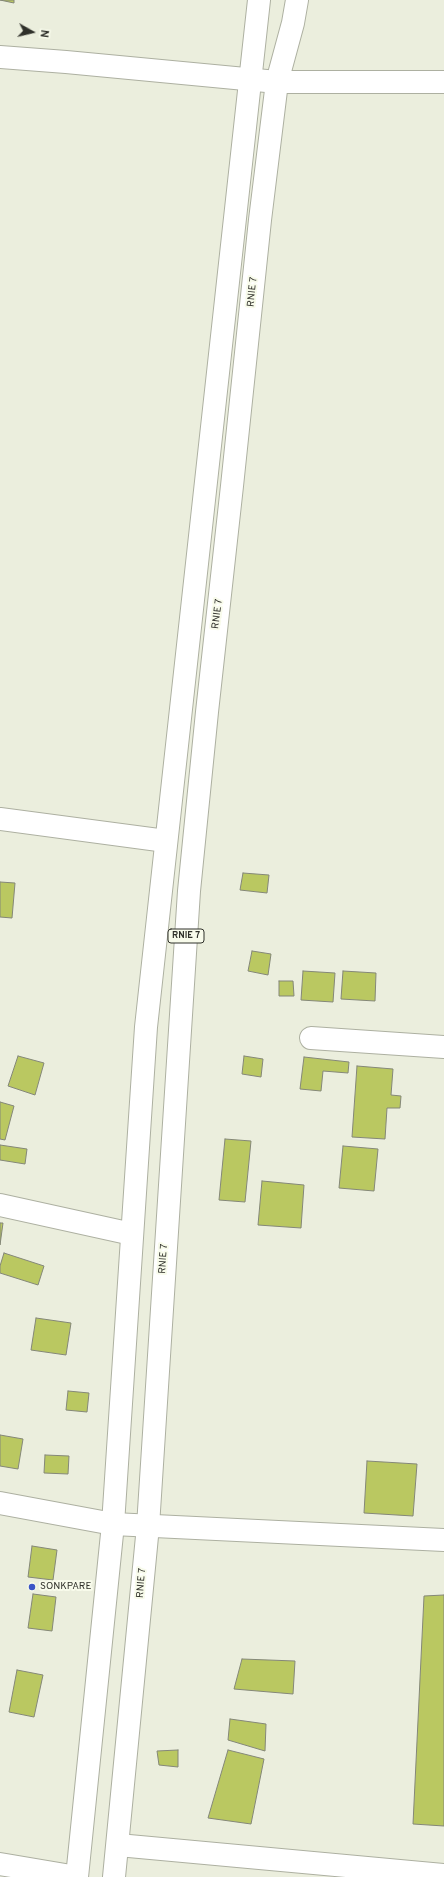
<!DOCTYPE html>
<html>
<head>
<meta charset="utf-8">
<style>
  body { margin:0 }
  #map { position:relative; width:444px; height:1877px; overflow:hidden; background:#ebeedd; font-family:Overpass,sans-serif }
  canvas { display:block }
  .north { position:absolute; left:12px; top:12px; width:40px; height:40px; -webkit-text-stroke:3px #f8fbeb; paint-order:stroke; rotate:98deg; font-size:11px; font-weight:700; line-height:16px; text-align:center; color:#2f302a }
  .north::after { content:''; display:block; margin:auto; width:14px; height:18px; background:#2f302a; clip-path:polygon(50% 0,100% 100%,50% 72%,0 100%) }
</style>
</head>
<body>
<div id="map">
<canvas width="444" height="1877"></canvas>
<div class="north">N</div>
</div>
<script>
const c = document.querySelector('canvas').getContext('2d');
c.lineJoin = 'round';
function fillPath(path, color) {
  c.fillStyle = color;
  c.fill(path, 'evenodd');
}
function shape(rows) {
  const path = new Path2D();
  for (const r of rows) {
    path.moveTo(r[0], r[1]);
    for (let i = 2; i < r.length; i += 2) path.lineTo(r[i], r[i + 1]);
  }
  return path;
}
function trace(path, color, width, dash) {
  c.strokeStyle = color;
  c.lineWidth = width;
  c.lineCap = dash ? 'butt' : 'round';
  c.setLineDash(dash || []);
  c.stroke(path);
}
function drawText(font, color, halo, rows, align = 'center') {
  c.font = font + ' Overpass,sans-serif';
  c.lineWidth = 4;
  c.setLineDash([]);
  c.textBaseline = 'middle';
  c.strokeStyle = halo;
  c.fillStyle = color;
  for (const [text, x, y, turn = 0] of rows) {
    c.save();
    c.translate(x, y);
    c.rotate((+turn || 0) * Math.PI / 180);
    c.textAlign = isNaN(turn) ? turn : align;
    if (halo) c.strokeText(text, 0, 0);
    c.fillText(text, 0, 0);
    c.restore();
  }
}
const building = shape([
  [0,0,14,0,14,3,0,0],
  [243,873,269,875,267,893,240,890,243,873],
  [0,882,15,883,12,918,0,917,0,882],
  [252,951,271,954,268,975,248,971,252,951],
  [303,971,335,973,333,1002,301,1000,303,971],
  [343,971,376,973,375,1001,341,999,343,971],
  [279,981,293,981,294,996,279,996,279,981],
  [18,1056,44,1063,35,1095,8,1086,18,1056],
  [244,1056,263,1059,261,1077,242,1074,244,1056],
  [304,1057,349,1062,348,1073,323,1071,321,1091,300,1089,304,1057],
  [357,1066,393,1069,391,1095,401,1096,400,1108,387,1108,385,1139,352,1137,357,1066],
  [0,1102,14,1106,5,1140,0,1139,0,1102],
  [225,1139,251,1141,245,1202,219,1200,225,1139],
  [0,1145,27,1149,25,1164,0,1160,0,1145],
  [343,1146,378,1149,374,1191,339,1188,343,1146],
  [262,1181,304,1185,301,1228,258,1225,262,1181],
  [0,1223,3,1223,0,1245,0,1223],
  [4,1253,44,1266,38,1285,0,1273,0,1266,4,1253],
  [36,1318,71,1323,66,1355,31,1350,36,1318],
  [68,1391,89,1393,87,1412,66,1410,68,1391],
  [0,1435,23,1439,18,1469,0,1466,0,1435],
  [45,1455,69,1456,68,1474,44,1473,45,1455],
  [367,1461,417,1464,413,1516,364,1513,367,1461],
  [32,1546,57,1550,53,1580,28,1577,32,1546],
  [33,1594,56,1597,52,1631,28,1628,33,1594],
  [444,1595,444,1826,413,1824,424,1596,444,1595],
  [242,1659,295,1661,293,1694,234,1689,242,1659],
  [17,1670,43,1675,34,1717,9,1712,17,1670],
  [230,1719,266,1724,265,1751,228,1740,230,1719],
  [178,1750,178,1767,159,1765,157,1751,178,1750],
  [228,1750,264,1759,251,1824,208,1818,228,1750]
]);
const minor = shape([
  [0,57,66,62,277,82,444,82],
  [0,819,166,841],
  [311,1038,444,1047],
  [0,1205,132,1234],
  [0,1503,113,1524,444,1540],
  [118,1845,444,1875],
  [0,1864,77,1877]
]);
const major = shape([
  [77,1877,113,1524,146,1027,259,0],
  [114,1877,148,1526,189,891,207,712,232,486,260,220,277,82,293,23,297,0]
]);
const markers = [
  [32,1587,4,"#3b54c6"]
];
const shields = [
  [186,936,36]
];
const shieldNames = [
  ["RNIE 7",186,936]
];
const streetNames = [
  ["RNIE 7",253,292,-84],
  ["RNIE 7",218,614,-83],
  ["RNIE 7",164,1259,-86],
  ["RNIE 7",142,1583,-85]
];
const poiNames = [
  ["SONKPARE",40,1587]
];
fillPath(building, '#bac861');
trace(building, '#848778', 1);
trace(minor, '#adb0a1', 24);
trace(major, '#adb0a1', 24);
trace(minor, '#fff', 22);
trace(major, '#fff', 22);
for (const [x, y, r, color] of markers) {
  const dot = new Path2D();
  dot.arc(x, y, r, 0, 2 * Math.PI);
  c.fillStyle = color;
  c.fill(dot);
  trace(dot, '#f8fbeb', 1.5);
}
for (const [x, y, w] of shields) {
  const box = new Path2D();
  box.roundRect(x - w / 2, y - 7, w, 14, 3);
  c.fillStyle = '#f8fbeb';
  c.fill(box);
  trace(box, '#2f302a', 1);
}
drawText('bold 9px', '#2f302a', null, shieldNames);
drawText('10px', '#2f302a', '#f8fbeb', streetNames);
drawText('10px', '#2f302a', '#f8fbeb', poiNames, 'left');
</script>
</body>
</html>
